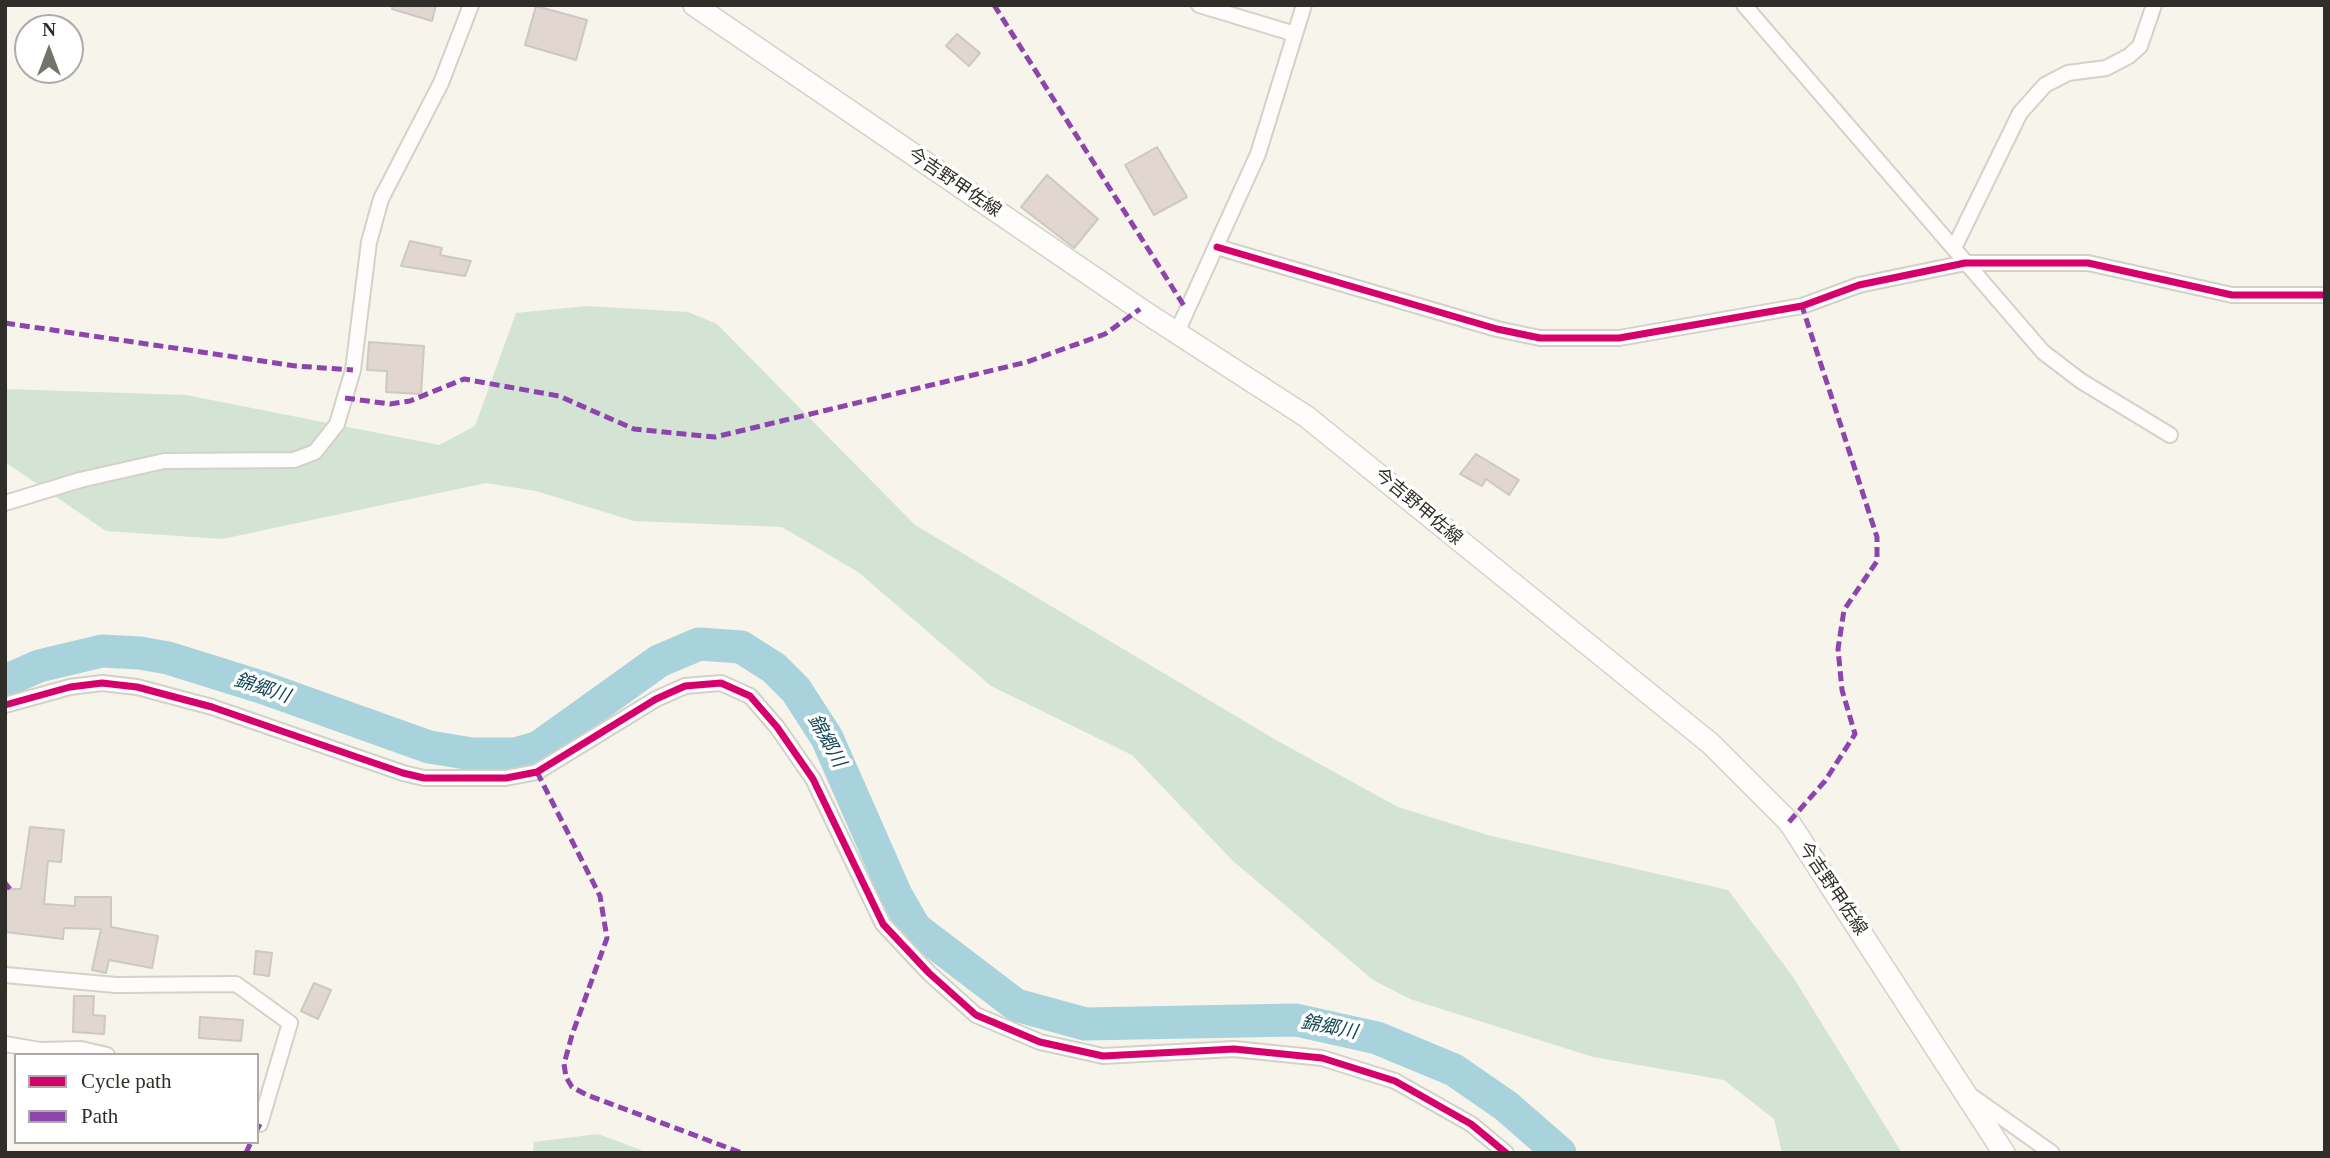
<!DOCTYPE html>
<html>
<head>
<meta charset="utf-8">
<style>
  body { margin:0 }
  #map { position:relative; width:2330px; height:1158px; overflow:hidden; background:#f6f4eb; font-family:"Times New Roman",serif }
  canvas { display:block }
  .frame { position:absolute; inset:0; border:7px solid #2f2e28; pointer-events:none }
  .legend { position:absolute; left:14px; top:1053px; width:245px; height:91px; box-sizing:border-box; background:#fff; border:2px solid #acaba9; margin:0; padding:9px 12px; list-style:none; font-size:21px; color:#2f2e28 }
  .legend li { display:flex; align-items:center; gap:14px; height:35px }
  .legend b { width:35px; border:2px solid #acaba9 }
  .north { position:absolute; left:14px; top:14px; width:70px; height:70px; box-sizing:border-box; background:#fff; border:2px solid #acaba9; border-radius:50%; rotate:0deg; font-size:19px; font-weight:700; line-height:28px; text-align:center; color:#2f2e28 }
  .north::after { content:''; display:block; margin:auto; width:24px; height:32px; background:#75736c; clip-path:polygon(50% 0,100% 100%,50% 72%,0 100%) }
</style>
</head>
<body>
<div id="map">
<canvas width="2330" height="1158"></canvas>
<div class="frame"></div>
<ul class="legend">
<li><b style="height:9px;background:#d6006c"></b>Cycle path</li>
<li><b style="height:9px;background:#8e44ad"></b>Path</li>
</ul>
<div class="north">N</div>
</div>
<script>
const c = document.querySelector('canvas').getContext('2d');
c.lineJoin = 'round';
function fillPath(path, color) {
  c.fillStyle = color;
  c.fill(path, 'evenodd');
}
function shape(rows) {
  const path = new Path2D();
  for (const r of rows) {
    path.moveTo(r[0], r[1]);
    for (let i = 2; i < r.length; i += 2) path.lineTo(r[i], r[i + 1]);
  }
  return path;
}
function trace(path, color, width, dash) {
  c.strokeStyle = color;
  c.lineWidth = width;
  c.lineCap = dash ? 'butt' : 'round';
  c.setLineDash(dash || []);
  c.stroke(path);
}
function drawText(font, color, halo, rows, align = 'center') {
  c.font = font + ' "Times New Roman","Noto Sans JP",serif';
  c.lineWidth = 7;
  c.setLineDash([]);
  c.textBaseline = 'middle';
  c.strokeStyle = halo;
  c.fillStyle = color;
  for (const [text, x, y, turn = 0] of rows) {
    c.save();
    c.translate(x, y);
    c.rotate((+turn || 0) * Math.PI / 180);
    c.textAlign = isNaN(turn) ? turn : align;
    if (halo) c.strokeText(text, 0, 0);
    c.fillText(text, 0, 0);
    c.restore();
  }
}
const green = shape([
  [587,306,688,312,717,324,915,525,1276,740,1398,807,1491,836,1728,890,1793,977,1902,1153,1782,1153,1774,1119,1724,1080,1593,1057,1410,999,1373,980,1232,860,1132,755,991,686,858,572,782,527,634,521,536,491,486,483,222,539,106,531,5,462,5,389,186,395,439,445,475,426,516,313],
  [598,1134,649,1153,533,1153,534,1142]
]);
const river = shape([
  [5,681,39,666,102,651,140,653,168,658,264,688,429,747,472,754,515,754,539,747,659,661,699,644,741,647,774,668,796,690,827,738,896,895,915,928,1016,1005,1085,1024,1296,1020,1377,1038,1454,1070,1506,1106,1560,1153]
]);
const building = shape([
  [393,5,436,5,432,21,392,9,393,5],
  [536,6,587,20,576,60,525,45,536,6],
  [957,34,980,53,969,66,946,46,957,34],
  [1157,147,1187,197,1154,215,1125,165,1157,147],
  [1047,175,1098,219,1074,248,1021,207,1047,175],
  [410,241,442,248,440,255,471,261,465,276,401,266,410,241],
  [369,342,424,346,421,394,386,392,387,371,367,370,369,342],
  [1476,454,1519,480,1509,495,1486,479,1482,486,1460,474,1476,454],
  [30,827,64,830,61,862,48,861,44,904,75,906,75,897,111,897,111,927,158,936,152,968,109,960,106,973,92,970,101,929,64,928,63,939,5,932,5,889,21,889,30,827],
  [256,951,272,953,269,976,254,974,256,951],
  [314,983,331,990,318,1019,301,1011,314,983],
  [74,996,94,996,93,1015,105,1016,104,1034,73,1032,74,996],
  [200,1017,243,1020,241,1041,199,1038,200,1017]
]);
const street = shape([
  [1199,5,1295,34],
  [1744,5,2043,352,2081,381,2170,435],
  [1217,247,1497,329,1540,338,1619,338,1802,306,1859,285,1965,263,2088,263,2232,295,2325,295],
  [1954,248,2020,113,2045,85,2068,73,2106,68,2129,56,2140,46,2154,5],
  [1177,332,1258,154,1304,5],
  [5,503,80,480,164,461,294,460,315,452,337,424,353,370,369,242,381,199,441,83,471,5],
  [5,705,70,687,102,683,137,687,212,707,403,773,424,778,506,778,537,772,656,699,685,686,721,683,750,696,777,727,813,779,883,924,929,973,976,1015,1040,1042,1103,1056,1234,1049,1322,1058,1395,1081,1471,1124,1506,1153],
  [5,975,116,985,236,984,290,1023,260,1124,257,1124],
  [5,1044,40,1050,81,1049,107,1055],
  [1973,1097,2052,1153]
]);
const secondary = shape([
  [694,5,1140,309,1307,417,1711,744,1789,822,2004,1153]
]);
const quiet = shape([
  [994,5,1186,309],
  [5,323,296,366,353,370],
  [345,398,390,404,410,401,464,379,559,396,634,429,715,437,1027,362,1105,334,1140,309],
  [537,772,600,896,607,938,572,1035,564,1064,566,1077,572,1087,587,1095,742,1153],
  [1789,822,1825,781,1855,734,1842,690,1838,649,1844,610,1877,561,1877,537,1802,306],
  [5,883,10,889],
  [257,1130,260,1124],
  [246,1153,251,1142]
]);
const cycleway = shape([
  [1217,247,1497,329,1540,338,1619,338,1802,306,1859,285,1965,263,2088,263,2232,295,2325,295],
  [5,705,70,687,102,683,137,687,212,707,403,773,424,778,506,778,537,772,656,699,685,686,721,683,750,696,777,727,813,779,883,924,929,973,976,1015,1040,1042,1103,1056,1234,1049,1322,1058,1395,1081,1471,1124,1506,1153]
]);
const streetNames = [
  ["今吉野甲佐線",954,183,34],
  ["今吉野甲佐線",1418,507,40],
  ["今吉野甲佐線",1832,889,56]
];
const waterNames = [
  ["錦郷川",262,689,18],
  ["錦郷川",826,741,61],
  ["錦郷川",1329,1028,11]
];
fillPath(green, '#d4e4d4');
trace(river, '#a8d2dc', 33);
fillPath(building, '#e2d6d0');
trace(building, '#ccc8c3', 2);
trace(street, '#d2d1ca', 18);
trace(secondary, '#d2d1ca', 24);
trace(street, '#fefdfc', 14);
trace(secondary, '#fefdfc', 21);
trace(quiet, '#8e44ad', 5, [10, 5]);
trace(cycleway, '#d6006c', 7);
drawText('18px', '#2f2e28', '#fff', streetNames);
drawText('italic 19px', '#134755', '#fff', waterNames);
</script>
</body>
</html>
